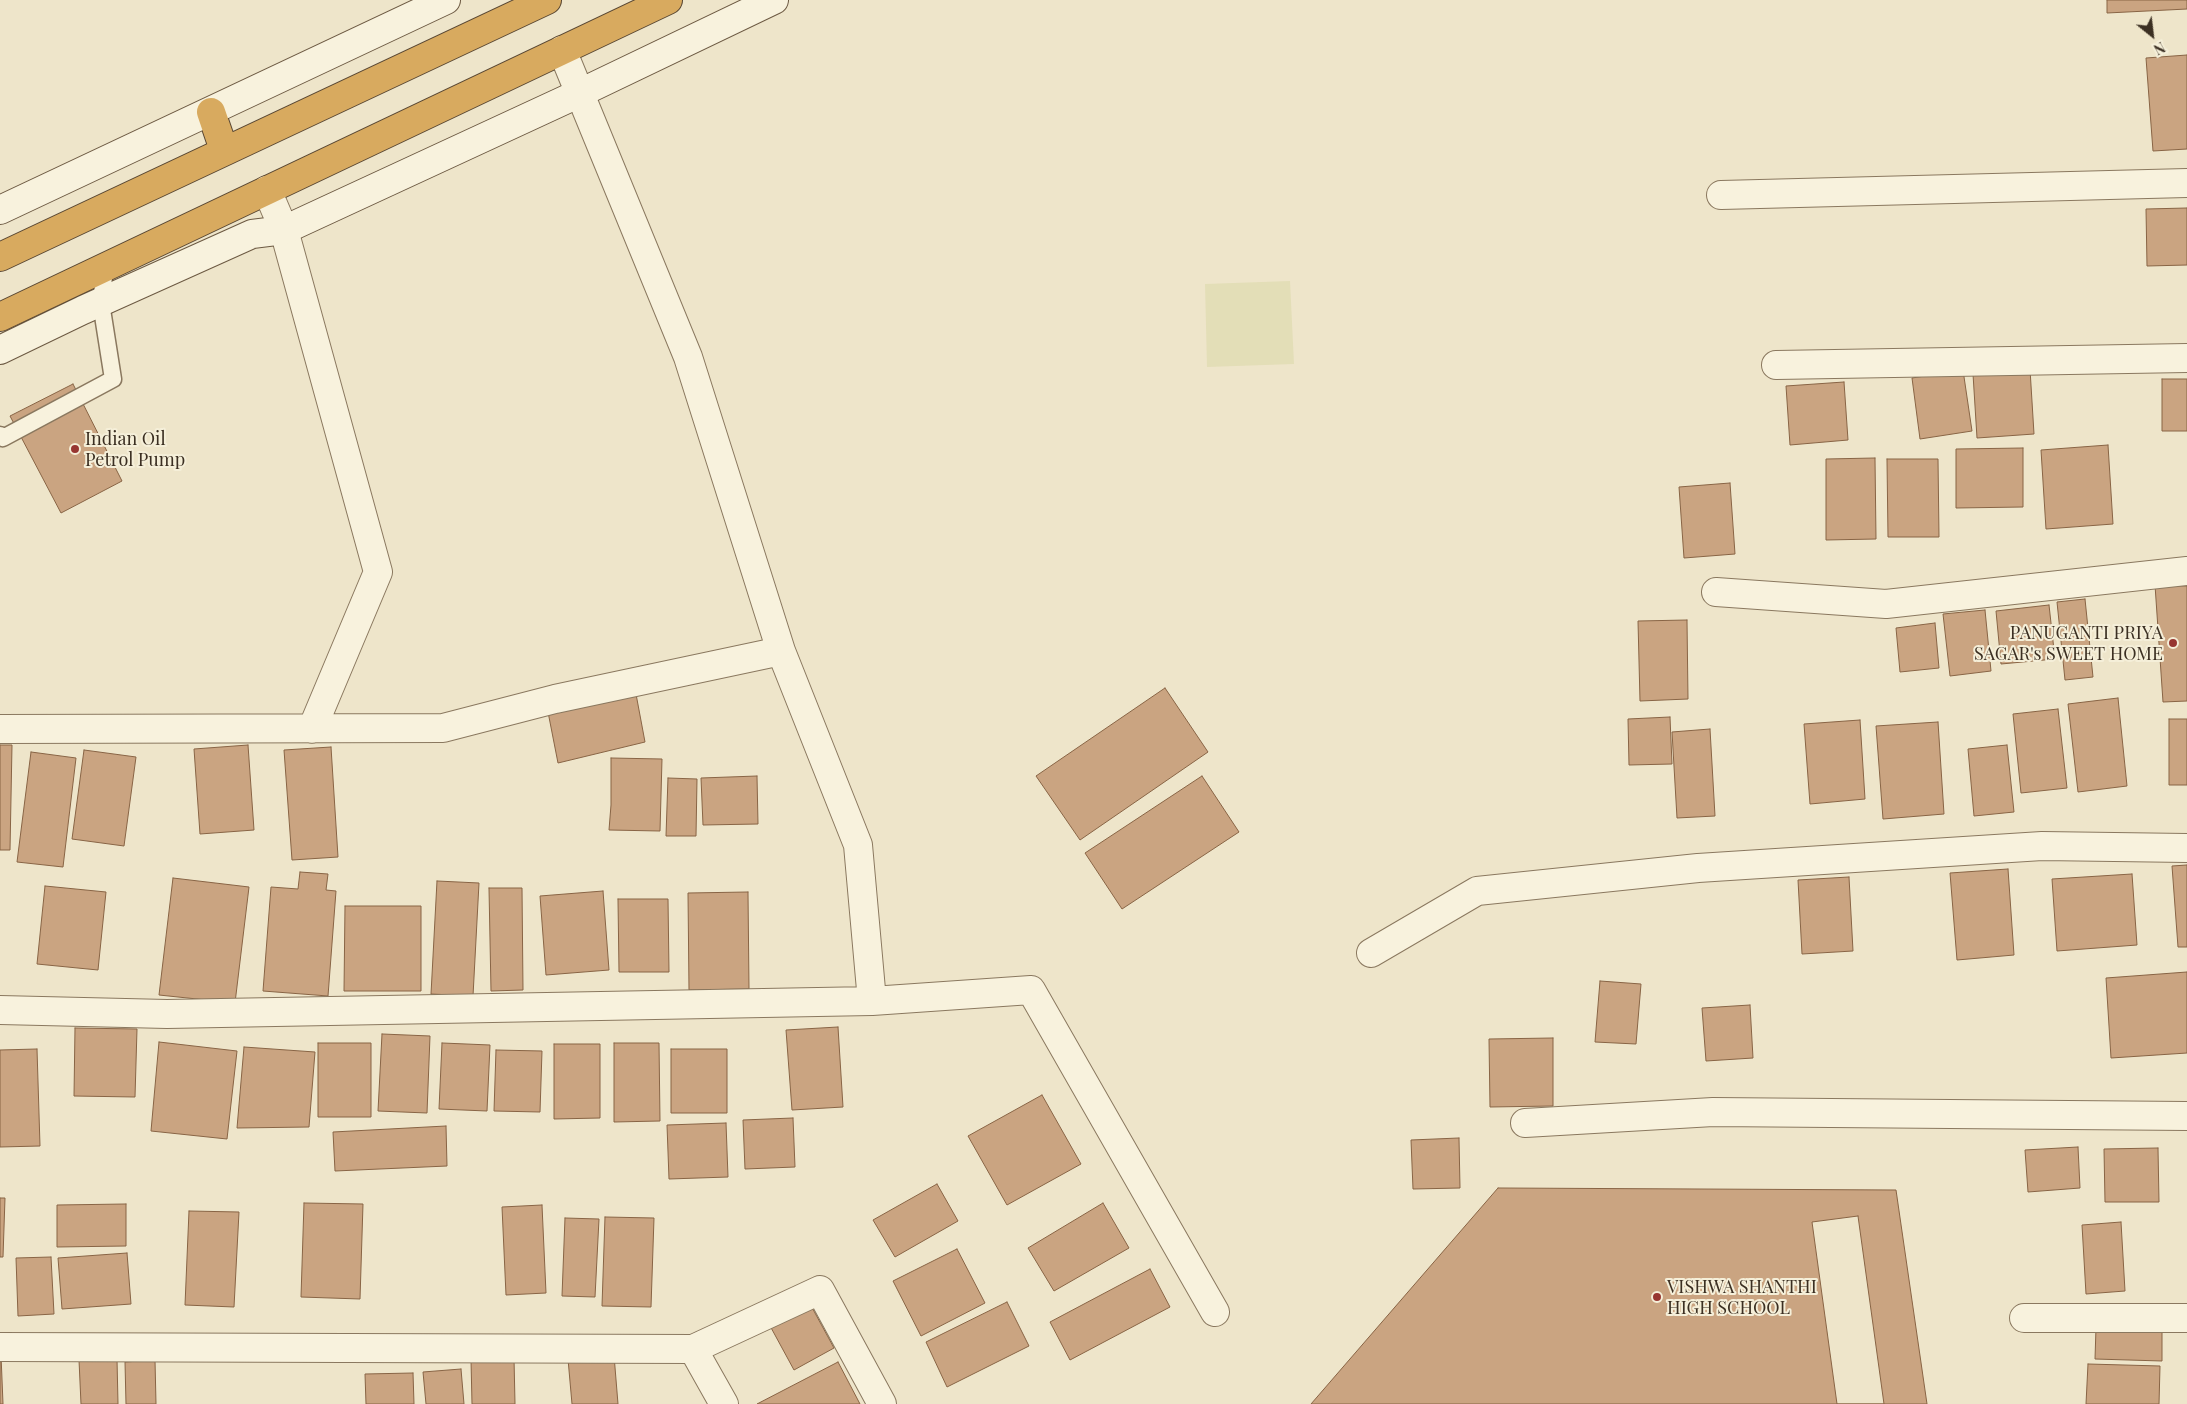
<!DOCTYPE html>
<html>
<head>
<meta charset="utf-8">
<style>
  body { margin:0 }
  #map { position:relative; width:2187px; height:1404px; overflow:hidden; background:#eee5ca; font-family:"Playfair Display",serif }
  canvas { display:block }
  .north { position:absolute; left:2127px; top:10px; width:50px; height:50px; -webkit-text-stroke:4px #f5efd9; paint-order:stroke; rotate:151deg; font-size:14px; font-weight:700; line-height:20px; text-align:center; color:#3b2f22 }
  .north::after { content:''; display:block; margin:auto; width:18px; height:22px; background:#3b2f22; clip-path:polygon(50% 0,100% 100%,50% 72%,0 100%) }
</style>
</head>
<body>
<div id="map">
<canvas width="2187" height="1404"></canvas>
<div class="north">N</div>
</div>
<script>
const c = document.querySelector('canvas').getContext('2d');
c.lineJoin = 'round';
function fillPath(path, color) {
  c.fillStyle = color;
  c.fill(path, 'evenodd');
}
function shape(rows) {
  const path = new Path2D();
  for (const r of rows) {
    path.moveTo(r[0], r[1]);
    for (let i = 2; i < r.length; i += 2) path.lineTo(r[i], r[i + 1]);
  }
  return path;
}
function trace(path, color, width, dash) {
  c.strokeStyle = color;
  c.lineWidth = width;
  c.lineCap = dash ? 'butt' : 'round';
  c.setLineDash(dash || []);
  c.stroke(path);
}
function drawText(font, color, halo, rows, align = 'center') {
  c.font = font + ' "Playfair Display",serif';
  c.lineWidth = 4;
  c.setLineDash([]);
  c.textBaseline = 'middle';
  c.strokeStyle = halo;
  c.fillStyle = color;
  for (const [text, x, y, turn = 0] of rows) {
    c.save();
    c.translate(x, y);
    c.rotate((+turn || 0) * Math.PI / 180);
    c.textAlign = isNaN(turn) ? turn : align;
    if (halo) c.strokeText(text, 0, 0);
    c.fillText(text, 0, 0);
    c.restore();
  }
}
const farmland = shape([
  [1290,281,1294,364,1207,367,1205,284]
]);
const building = shape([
  [2107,0,2187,0,2187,9,2107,13,2107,0],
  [2187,55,2187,149,2153,151,2146,58,2187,55],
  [2187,208,2187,265,2147,266,2146,209,2187,208],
  [2030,369,2034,434,1977,438,1973,374,2030,369],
  [1963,370,1972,431,1920,439,1912,378,1963,370],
  [2162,379,2187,379,2187,431,2162,431,2162,379],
  [1844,382,1848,440,1790,445,1786,386,1844,382],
  [73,384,122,481,61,513,10,416,73,384],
  [2108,445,2113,524,2046,529,2041,450,2108,445],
  [2023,448,2023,507,1956,508,1956,449,2023,448],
  [1875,458,1876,539,1826,540,1826,459,1875,458],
  [1887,459,1938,459,1939,537,1888,537,1887,459],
  [1730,483,1735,554,1684,558,1679,487,1730,483],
  [2155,585,2187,586,2187,701,2163,702,2155,585],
  [2085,599,2093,677,2065,680,2057,602,2085,599],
  [2049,605,2055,659,2001,664,1996,611,2049,605],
  [1985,610,1991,671,1950,676,1943,614,1985,610],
  [1687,620,1688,699,1640,701,1638,621,1687,620],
  [1935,623,1939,668,1900,672,1896,628,1935,623],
  [1165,688,1208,752,1080,840,1036,776,1165,688],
  [636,694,645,742,558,763,548,712,636,694],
  [2118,698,2127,786,2078,792,2068,704,2118,698],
  [2058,709,2067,788,2021,793,2013,714,2058,709],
  [1670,717,1672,764,1629,765,1628,719,1670,717],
  [2169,719,2187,719,2187,785,2169,785,2169,719],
  [1860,720,1865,799,1810,804,1804,724,1860,720],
  [1938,722,1944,814,1883,819,1876,726,1938,722],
  [1710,729,1715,816,1677,818,1672,732,1710,729],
  [0,745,12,745,10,850,0,850,0,745],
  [248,745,254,830,200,834,194,749,248,745],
  [2007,745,2014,812,1974,816,1968,749,2007,745],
  [331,747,338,857,292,860,284,750,331,747],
  [84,750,136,757,124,846,72,839,84,750],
  [31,752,76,758,63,867,17,862,31,752],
  [611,758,662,759,660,831,609,830,611,805,611,758],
  [757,776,758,824,703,825,701,778,757,776],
  [1202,776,1239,832,1122,909,1085,853,1202,776],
  [668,778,697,779,696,836,666,836,668,778],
  [2187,865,2187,947,2178,947,2172,866,2187,865],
  [2008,869,2014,955,1957,960,1950,873,2008,869],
  [300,872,328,874,326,890,336,891,328,996,263,991,271,887,298,889,300,872],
  [2132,874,2137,945,2057,951,2052,879,2132,874],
  [1849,877,1853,951,1802,954,1798,880,1849,877],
  [173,878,249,887,235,1003,159,995,173,878],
  [437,881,479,883,473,996,431,994,437,881],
  [45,886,106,892,98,970,37,964,45,886],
  [489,888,522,888,523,990,491,991,489,888],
  [603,891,609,970,546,975,540,896,603,891],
  [748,892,749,989,689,990,688,893,748,892],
  [618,899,668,899,669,972,619,972,618,899],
  [345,906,421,906,421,991,344,991,345,906],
  [2187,972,2187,1053,2111,1058,2106,978,2187,972],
  [1600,981,1641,984,1636,1044,1595,1042,1600,981],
  [1750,1005,1753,1058,1706,1061,1702,1008,1750,1005],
  [838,1027,843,1107,792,1110,786,1030,838,1027],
  [75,1028,137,1029,135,1097,74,1096,75,1028],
  [382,1034,430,1036,427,1113,378,1111,382,1034],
  [1553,1038,1553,1106,1490,1107,1489,1039,1553,1038],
  [159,1042,237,1051,227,1139,151,1131,159,1042],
  [318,1043,371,1043,371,1117,318,1117,318,1043],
  [442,1043,490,1045,487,1111,439,1109,442,1043],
  [614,1043,659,1043,660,1121,614,1122,614,1043],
  [554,1044,600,1044,600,1118,554,1119,554,1044],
  [244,1047,315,1052,309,1127,237,1128,244,1047],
  [37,1049,40,1146,0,1147,0,1050,37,1049],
  [671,1049,727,1049,727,1113,671,1113,671,1049],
  [496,1050,542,1051,540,1112,494,1111,496,1050],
  [1042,1095,1081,1164,1007,1205,968,1136,1042,1095],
  [793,1118,795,1167,745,1169,743,1120,793,1118],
  [726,1123,728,1177,669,1179,667,1125,726,1123],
  [446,1126,447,1166,335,1171,333,1132,446,1126],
  [1459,1138,1460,1188,1413,1189,1411,1140,1459,1138],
  [2078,1147,2080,1188,2028,1192,2025,1150,2078,1147],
  [2158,1148,2159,1202,2105,1202,2104,1149,2158,1148],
  [937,1184,958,1221,895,1257,873,1220,937,1184],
  [1498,1188,1896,1190,1927,1404,1311,1404,1498,1188],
  [0,1198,5,1198,3,1257,0,1257,0,1198],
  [304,1203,363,1204,360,1299,301,1297,304,1203],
  [1103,1203,1129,1248,1054,1291,1028,1248,1103,1203],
  [126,1204,126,1246,57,1247,57,1205,126,1204],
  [542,1205,546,1293,506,1295,502,1207,542,1205],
  [189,1211,239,1212,234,1307,185,1305,189,1211],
  [1858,1216,1884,1404,1837,1404,1812,1222,1858,1216],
  [605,1217,654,1218,651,1307,602,1306,605,1217],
  [565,1218,599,1219,595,1297,562,1296,565,1218],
  [2121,1222,2125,1291,2086,1294,2082,1225,2121,1222],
  [957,1249,985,1303,921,1336,893,1281,957,1249],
  [127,1253,131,1304,62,1309,58,1258,127,1253],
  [51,1257,54,1314,18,1316,16,1258,51,1257],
  [1150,1269,1170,1307,1070,1360,1050,1322,1150,1269],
  [809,1302,834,1348,794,1370,769,1324,809,1302],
  [1007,1302,1029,1346,947,1387,926,1342,1007,1302],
  [2096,1328,2162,1329,2162,1361,2095,1359,2096,1328],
  [0,1355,1,1355,3,1404,0,1404,0,1355],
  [614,1355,618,1404,572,1404,568,1359,614,1355],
  [514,1358,515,1404,472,1404,471,1360,514,1358],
  [117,1359,118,1404,81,1404,79,1360,117,1359],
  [155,1360,156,1404,126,1404,125,1362,155,1360],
  [838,1362,860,1404,757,1404,838,1362],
  [2088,1364,2160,1366,2159,1404,2086,1404,2088,1364],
  [461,1369,464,1404,426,1404,423,1372,461,1369],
  [413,1373,414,1404,366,1404,365,1374,413,1373]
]);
const lane = shape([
  [0,435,3,438,113,379,101,303,105,268]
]);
const street = shape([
  [267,190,284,230,378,572,312,729],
  [1721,195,2187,183],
  [1776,365,2187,358],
  [1716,592,1886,604,2187,571],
  [0,729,443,728,555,699,781,651],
  [1371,953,1477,891,1698,868,2042,846,2187,848],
  [872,1001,1031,990,1215,1312],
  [0,1010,167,1014,872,1001,858,845,781,651,688,357,562,50],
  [1525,1123,1713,1112,2187,1116],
  [2024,1318,2187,1318],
  [0,1347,693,1349,820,1290,882,1404],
  [693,1349,724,1404]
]);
const secondary = shape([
  [0,210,446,0],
  [0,350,83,310,252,234,284,230,580,93,774,0]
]);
const highway = shape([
  [211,112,224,150],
  [0,257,547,0],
  [0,317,668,0]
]);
const markers = [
  [75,449,5,"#973631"],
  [2173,643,5,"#973631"],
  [1657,1297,5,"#973631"]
];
const poiNames = [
  ["Indian Oil",85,439],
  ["Petrol Pump",85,460],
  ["PANUGANTI PRIYA",2163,633,"right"],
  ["SAGAR's SWEET HOME",2163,654,"right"],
  ["VISHWA SHANTHI",1667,1287],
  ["HIGH SCHOOL",1667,1308]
];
fillPath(farmland, '#e3deb7');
fillPath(building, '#caa481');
trace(building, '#886445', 1);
trace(lane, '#8a785f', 19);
trace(street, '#8a785f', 30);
trace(secondary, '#6c5942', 30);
trace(highway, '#584632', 30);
trace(lane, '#f8f2dd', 16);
trace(street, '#f8f2dd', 28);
trace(secondary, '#f8f2dd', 28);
trace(highway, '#d8aa5f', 28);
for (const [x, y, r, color] of markers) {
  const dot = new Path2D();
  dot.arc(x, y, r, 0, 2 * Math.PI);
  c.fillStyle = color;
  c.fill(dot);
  trace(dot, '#f5efd9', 2);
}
drawText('18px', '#3b2f22', '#f5efd9', poiNames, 'left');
</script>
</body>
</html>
